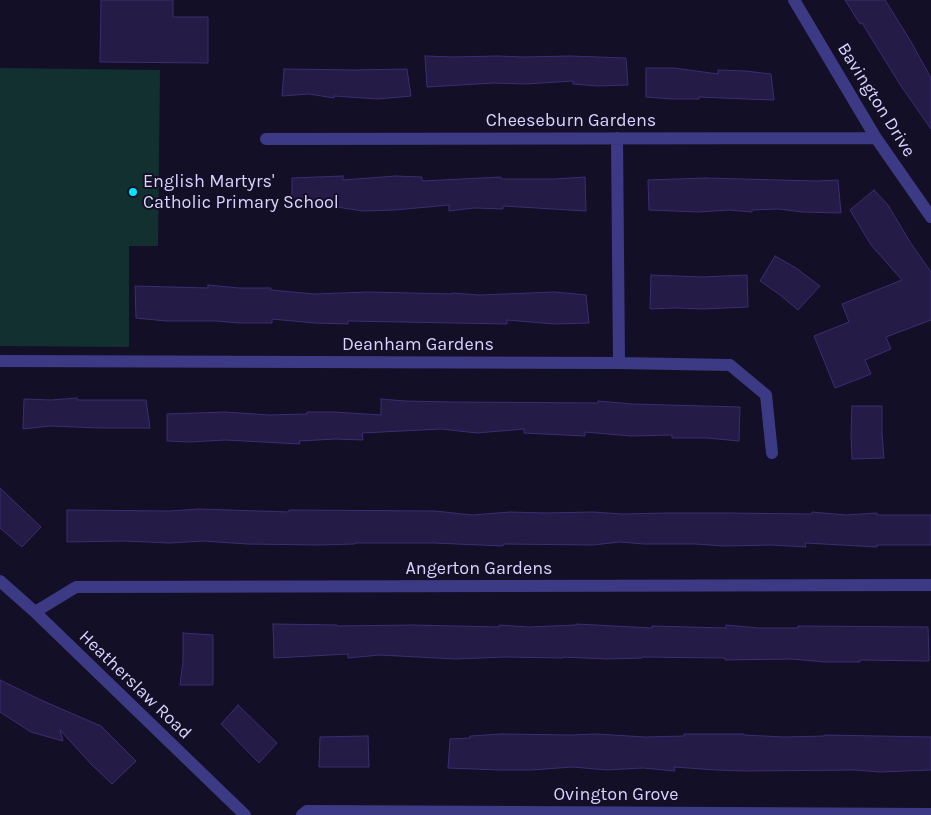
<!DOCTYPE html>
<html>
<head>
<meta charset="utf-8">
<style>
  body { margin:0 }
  canvas { display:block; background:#130f26 }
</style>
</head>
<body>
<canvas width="931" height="815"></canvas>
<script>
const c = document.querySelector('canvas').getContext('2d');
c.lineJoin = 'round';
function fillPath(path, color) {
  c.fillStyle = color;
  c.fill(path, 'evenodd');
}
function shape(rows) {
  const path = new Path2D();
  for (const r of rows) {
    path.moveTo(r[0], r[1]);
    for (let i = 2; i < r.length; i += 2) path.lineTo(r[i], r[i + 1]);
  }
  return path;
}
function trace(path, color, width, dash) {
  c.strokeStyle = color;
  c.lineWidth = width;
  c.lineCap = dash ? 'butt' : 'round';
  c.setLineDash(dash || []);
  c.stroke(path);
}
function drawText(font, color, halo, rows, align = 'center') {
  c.font = font + ' Karla,sans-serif';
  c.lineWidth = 4;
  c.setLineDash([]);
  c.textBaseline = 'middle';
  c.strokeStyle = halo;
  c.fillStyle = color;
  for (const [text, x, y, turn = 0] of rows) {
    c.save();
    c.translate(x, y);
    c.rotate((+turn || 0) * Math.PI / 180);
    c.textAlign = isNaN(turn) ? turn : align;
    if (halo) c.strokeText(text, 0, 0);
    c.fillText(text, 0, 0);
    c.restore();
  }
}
const green = shape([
  [0,68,160,70,158,246,129,246,129,347,0,346]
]);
const building = shape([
  [101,0,173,0,173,17,208,17,208,63,100,62,101,0],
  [845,0,885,0,910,40,931,78,931,129,901,86,862,23,860,24,845,0],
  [425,56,453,57,497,56,524,57,570,56,626,58,628,85,597,86,573,84,573,81,526,84,494,83,427,87,425,56],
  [646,68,674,68,718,74,718,70,746,71,771,74,774,100,746,99,699,97,699,99,672,99,646,97,646,68],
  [284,69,354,70,407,69,411,96,378,99,334,96,334,98,309,94,282,96,284,69],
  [343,176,343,180,396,176,422,177,422,181,501,177,501,179,555,179,585,177,586,211,503,206,503,209,474,208,449,211,449,205,395,210,363,211,317,204,292,207,292,178,343,176],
  [705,178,817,181,838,180,841,213,802,212,779,209,752,210,752,212,729,210,699,212,649,210,648,180,705,178],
  [874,190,888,205,910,242,931,272,931,320,886,337,891,349,865,360,871,374,835,388,814,336,849,322,842,304,902,280,871,245,850,210,874,190],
  [775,256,796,268,820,286,798,310,780,295,760,281,775,256],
  [651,275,702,277,747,275,748,307,703,309,676,308,650,309,651,275],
  [208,285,239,288,271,288,271,290,314,294,368,292,452,294,452,293,480,295,555,292,586,295,589,323,554,324,507,320,507,324,348,321,348,324,314,323,272,319,272,323,239,323,216,321,166,321,136,318,135,286,208,288,208,285],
  [77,398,77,400,146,400,150,428,100,428,50,426,23,429,24,399,51,400,77,398],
  [381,399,405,401,452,402,598,403,598,401,632,404,740,407,739,441,707,438,672,438,672,435,631,436,585,432,585,436,524,433,524,429,477,433,441,429,362,433,363,440,335,439,299,441,300,444,226,440,190,442,167,441,167,414,225,412,269,415,307,414,307,412,334,412,381,415,381,399],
  [852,406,882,406,882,434,884,458,852,459,851,433,852,406],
  [0,488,41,527,22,547,0,528,0,488],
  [199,509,289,512,289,510,435,511,472,515,510,512,545,513,594,512,622,514,665,513,728,513,812,514,812,512,846,515,877,513,877,515,931,515,931,545,877,545,877,547,805,543,806,547,771,545,724,546,695,544,644,544,620,542,593,545,503,544,503,546,434,543,355,543,355,544,319,545,247,544,203,541,170,543,124,541,67,542,67,510,170,511,199,509],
  [273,624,337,625,337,626,412,625,499,627,499,625,529,627,576,625,576,624,652,628,652,626,726,628,726,625,758,628,798,628,798,626,928,627,929,661,860,660,860,662,825,662,792,659,725,660,725,658,642,657,642,658,607,659,563,657,563,658,506,657,455,659,380,655,348,658,348,654,274,658,273,624],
  [183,633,213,635,213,685,180,685,183,661,183,633],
  [0,680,43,701,101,726,136,761,112,784,92,765,60,730,63,741,31,732,0,712,0,680],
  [238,705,277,743,259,763,221,724,238,705],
  [501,734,572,735,596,734,645,737,684,736,684,734,744,734,744,735,784,737,824,736,824,735,931,737,931,770,880,772,855,770,746,771,716,770,674,767,675,771,643,768,607,770,573,767,531,770,501,770,448,768,450,739,470,738,470,736,501,734],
  [368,736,369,767,319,767,320,737,368,736]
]);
const street = shape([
  [794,0,876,138,931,217],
  [617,138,619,363],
  [266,139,876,138],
  [0,361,619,363,730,365,766,395,772,453],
  [0,581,35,612,245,815],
  [35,612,76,587,931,585],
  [302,815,307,811,931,814]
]);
const markers = [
  [133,192,5,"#00e5ff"]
];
const streetNames = [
  ["Bavington Drive",876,100,58],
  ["Cheeseburn Gardens",571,121],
  ["Deanham Gardens",418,345],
  ["Angerton Gardens",479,569],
  ["Heatherslaw Road",135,685,44],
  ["Ovington Grove",616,795]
];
const poiNames = [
  ["English Martyrs'",143,182],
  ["Catholic Primary School",143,203]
];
fillPath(green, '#12302f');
fillPath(building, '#241b47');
trace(building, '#3b2d73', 1);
trace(street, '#3d3a85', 12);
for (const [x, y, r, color] of markers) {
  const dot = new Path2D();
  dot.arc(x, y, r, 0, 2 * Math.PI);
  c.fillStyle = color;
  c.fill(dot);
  trace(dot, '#130f26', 2);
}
drawText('18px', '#d9d4ff', '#130f26', streetNames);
drawText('18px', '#d9d4ff', '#130f26', poiNames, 'left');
</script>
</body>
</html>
